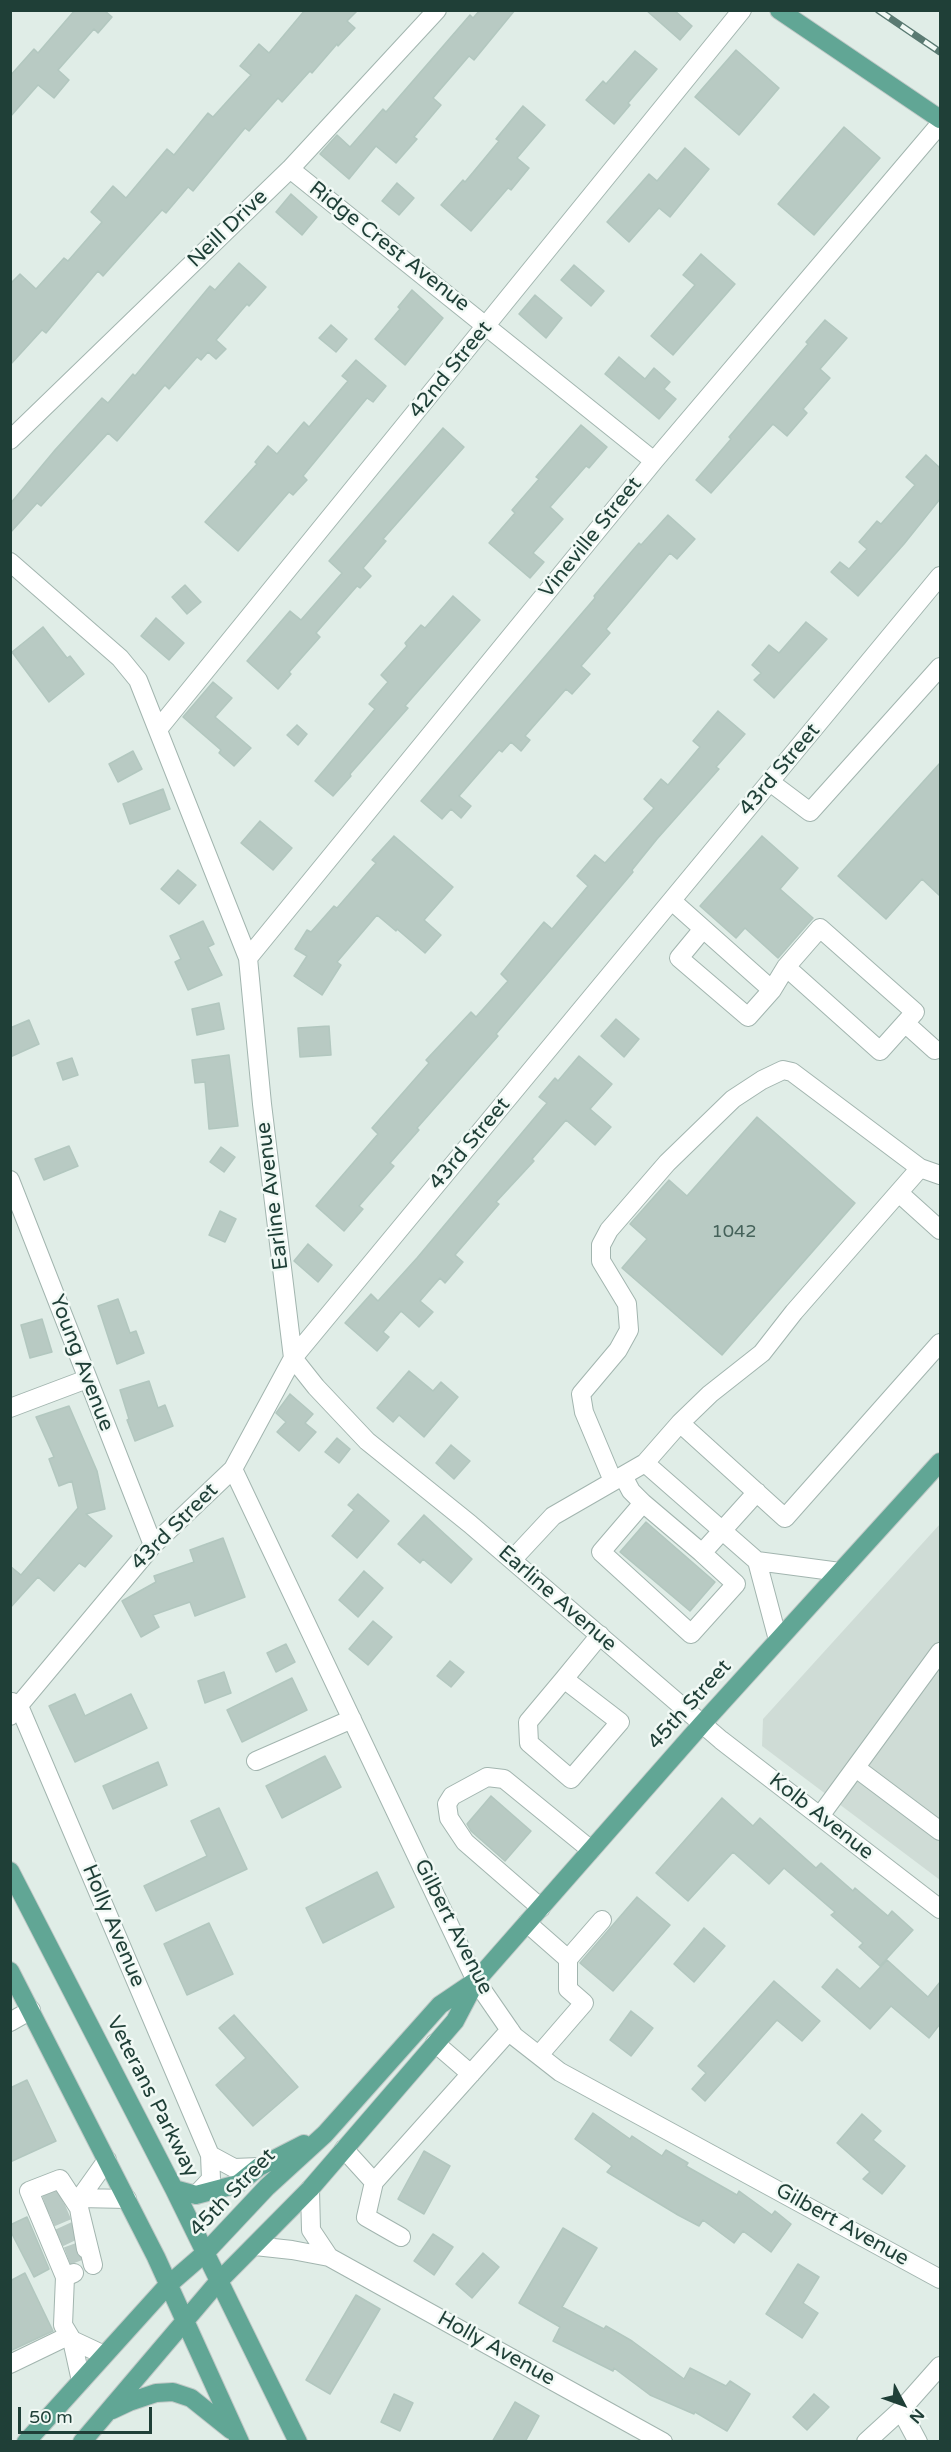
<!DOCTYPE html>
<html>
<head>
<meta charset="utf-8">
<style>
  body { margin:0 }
  #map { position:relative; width:951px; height:2452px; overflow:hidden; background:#e0ede7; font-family:"Varela Round",sans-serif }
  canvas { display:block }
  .frame { position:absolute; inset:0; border:12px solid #1f3f37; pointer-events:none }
  .north { position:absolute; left:873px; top:2374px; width:60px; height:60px; -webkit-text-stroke:4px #f1f9f5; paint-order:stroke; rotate:131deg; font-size:16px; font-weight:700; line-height:24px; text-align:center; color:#1f3f37 }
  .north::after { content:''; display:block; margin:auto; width:21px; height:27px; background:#1f3f37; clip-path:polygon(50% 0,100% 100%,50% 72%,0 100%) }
  .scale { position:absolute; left:18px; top:2407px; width:134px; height:27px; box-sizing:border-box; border:3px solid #1f3f37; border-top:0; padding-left:8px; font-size:18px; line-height:21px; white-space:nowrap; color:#1f3f37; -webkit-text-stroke:4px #f1f9f5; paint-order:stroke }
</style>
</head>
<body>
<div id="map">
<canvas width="951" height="2452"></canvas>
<div class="frame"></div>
<div class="north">N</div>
<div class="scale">50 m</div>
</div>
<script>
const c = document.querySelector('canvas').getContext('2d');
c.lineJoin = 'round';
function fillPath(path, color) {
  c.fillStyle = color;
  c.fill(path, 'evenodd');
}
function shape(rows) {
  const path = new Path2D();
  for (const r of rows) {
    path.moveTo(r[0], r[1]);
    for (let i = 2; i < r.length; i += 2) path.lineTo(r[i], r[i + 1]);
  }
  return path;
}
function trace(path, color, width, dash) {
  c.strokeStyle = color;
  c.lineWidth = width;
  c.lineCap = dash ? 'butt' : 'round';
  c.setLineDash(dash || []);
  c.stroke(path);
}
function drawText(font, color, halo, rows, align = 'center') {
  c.font = font + ' "Varela Round",sans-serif';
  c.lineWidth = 5;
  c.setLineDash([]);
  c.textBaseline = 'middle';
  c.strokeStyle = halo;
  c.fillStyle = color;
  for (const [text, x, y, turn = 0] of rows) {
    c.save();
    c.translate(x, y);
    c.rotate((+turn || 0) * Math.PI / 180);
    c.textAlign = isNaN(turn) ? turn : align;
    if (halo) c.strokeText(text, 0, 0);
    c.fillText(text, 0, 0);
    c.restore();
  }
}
const built = shape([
  [940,1524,940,1880,762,1746,763,1719]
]);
const building = shape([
  [75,10,104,10,112,17,98,33,94,29,58,70,69,80,54,98,38,85,10,117,10,76,34,49,38,53,75,10],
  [305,10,358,10,347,21,355,28,338,46,337,44,312,73,310,71,282,102,278,98,249,131,245,128,193,191,188,187,166,213,162,210,103,276,98,271,46,333,42,330,10,365,10,284,20,274,36,289,64,258,68,261,102,222,91,212,113,186,126,198,167,149,174,155,208,113,213,117,251,75,240,66,259,44,269,53,305,10],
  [480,10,515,10,474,60,469,56,433,98,441,105,414,137,417,139,396,163,376,146,349,179,320,154,337,135,350,147,383,109,386,112,470,15,473,18,480,10],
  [646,10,674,10,692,26,680,40,646,10],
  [736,50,779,88,739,135,695,97,736,50],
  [635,51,657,69,628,103,630,105,614,124,586,100,603,81,606,84,635,51],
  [523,106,545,125,517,158,529,168,511,190,508,188,471,231,441,205,463,180,465,182,499,141,496,139,523,106],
  [844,127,880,158,814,235,778,204,844,127],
  [685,148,709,169,670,217,659,208,629,242,607,222,649,174,657,181,685,148],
  [397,183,414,198,399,215,382,201,397,183],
  [291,194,317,217,302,235,276,212,291,194],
  [701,254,735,284,673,355,651,336,695,285,683,275,701,254],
  [239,263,266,287,249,306,247,304,216,340,226,349,216,359,208,352,201,360,197,357,169,389,165,385,117,441,108,433,41,506,37,503,10,533,10,504,55,450,102,398,108,403,133,374,135,376,210,286,215,290,239,263],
  [574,265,604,291,591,306,561,280,574,265],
  [412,290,443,318,405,365,375,339,400,309,398,307,412,290],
  [535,295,562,318,546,338,519,314,535,295],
  [825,320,847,338,820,369,830,378,803,409,807,413,787,436,773,424,711,493,696,480,731,439,729,437,808,344,806,342,825,320],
  [331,325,347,339,336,352,319,338,331,325],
  [619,357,645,379,654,368,670,382,664,389,676,399,659,419,605,374,619,357],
  [356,360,386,386,373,402,367,398,303,476,307,480,293,495,289,492,238,551,205,522,257,464,255,462,268,446,277,454,304,422,309,427,348,381,342,376,356,360],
  [581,425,607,447,589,468,586,466,550,507,563,519,533,553,544,562,530,578,489,543,515,513,512,510,539,479,536,477,581,425],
  [443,428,464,447,383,539,386,541,363,568,371,576,360,588,357,586,316,633,320,637,289,672,291,674,278,689,247,661,290,611,301,620,342,573,329,561,443,428],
  [926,455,940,468,940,499,904,544,858,596,831,572,840,562,849,569,867,549,859,542,877,521,881,524,915,485,906,477,926,455],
  [668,515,695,539,677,559,670,553,606,629,610,633,581,666,590,674,572,694,566,689,525,736,530,740,521,751,511,742,502,752,499,750,459,796,471,806,461,818,451,809,442,819,421,801,595,598,594,596,621,564,639,543,641,545,668,515],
  [185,585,201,602,187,614,172,597,185,585],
  [453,596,480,620,405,706,408,708,350,774,351,776,333,796,315,781,375,709,369,704,388,682,381,675,407,646,405,643,421,625,425,628,453,596],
  [156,618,184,643,169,660,141,636,156,618],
  [806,622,827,639,774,698,754,680,761,673,752,665,769,645,779,653,806,622],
  [43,627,67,658,70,656,84,674,49,702,12,652,43,627],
  [213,682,232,698,215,717,251,748,234,766,219,753,221,750,183,717,213,682],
  [718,711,745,734,716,767,719,769,657,839,632,870,633,872,519,1007,496,1034,498,1036,417,1128,419,1130,390,1163,394,1166,359,1206,363,1209,344,1231,316,1206,378,1134,372,1128,429,1063,426,1060,471,1012,476,1017,508,981,501,974,544,922,552,929,588,886,577,876,595,855,605,863,654,808,644,799,661,779,668,785,700,747,693,741,718,711],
  [297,725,307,734,298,745,287,735,297,725],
  [133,751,142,769,118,782,109,764,133,751],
  [940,763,940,896,922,879,886,919,838,876,940,763],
  [163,789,170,809,130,824,123,804,163,789],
  [260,821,292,848,273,870,241,843,260,821],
  [394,836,453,887,424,920,441,935,425,953,397,929,396,931,377,915,337,962,341,965,322,995,294,976,307,956,295,949,307,930,311,932,334,906,337,908,376,863,372,860,394,836],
  [762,836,798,868,780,889,813,918,778,958,745,928,736,938,700,906,762,836],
  [178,870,196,885,179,904,161,889,178,870],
  [203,921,214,944,208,947,222,975,188,990,175,962,181,959,170,936,203,921],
  [219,1003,224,1029,197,1035,192,1009,219,1003],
  [616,1019,639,1039,624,1057,601,1036,616,1019],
  [29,1020,39,1044,10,1057,10,1028,29,1020],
  [329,1026,331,1055,300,1057,298,1028,329,1026],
  [229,1055,238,1126,209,1129,205,1082,195,1083,192,1060,229,1055],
  [579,1056,612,1084,590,1109,611,1127,595,1145,566,1120,532,1159,534,1161,496,1202,499,1204,455,1255,463,1262,445,1283,440,1278,420,1301,433,1312,419,1327,401,1311,383,1332,389,1337,377,1351,345,1323,371,1294,378,1301,417,1258,547,1103,539,1097,555,1078,558,1081,579,1056],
  [72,1058,78,1075,63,1080,57,1063,72,1058],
  [757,1117,855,1203,722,1355,622,1268,647,1239,630,1224,669,1180,687,1196,757,1117],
  [69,1146,78,1166,44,1180,35,1159,69,1146],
  [221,1147,235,1157,224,1172,210,1162,221,1147],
  [220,1211,236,1219,225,1242,209,1235,220,1211],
  [308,1244,332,1265,318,1282,294,1261,308,1244],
  [118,1299,130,1333,136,1331,144,1353,117,1364,98,1306,118,1299],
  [42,1319,52,1352,30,1358,21,1325,42,1319],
  [409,1371,433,1391,441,1382,458,1397,424,1437,399,1415,393,1422,377,1408,409,1371],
  [149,1381,158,1408,165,1405,173,1426,135,1441,127,1420,129,1419,120,1390,149,1381],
  [290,1394,313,1414,305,1423,316,1432,299,1451,277,1432,286,1422,276,1413,290,1394],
  [69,1406,97,1471,105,1509,86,1514,112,1536,85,1567,79,1563,54,1591,38,1577,10,1608,10,1566,21,1575,78,1508,72,1481,59,1486,49,1459,54,1457,36,1417,69,1406],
  [337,1438,350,1449,339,1463,325,1452,337,1438],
  [451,1445,470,1461,454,1479,436,1463,451,1445],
  [358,1494,389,1521,357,1558,332,1536,354,1510,348,1505,358,1494],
  [424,1515,472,1559,451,1583,423,1559,420,1563,398,1544,424,1515],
  [646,1522,715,1582,690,1611,620,1552,646,1522],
  [223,1538,245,1597,195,1616,190,1602,153,1615,159,1627,141,1637,122,1601,156,1582,154,1576,194,1562,190,1550,223,1538],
  [364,1571,383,1588,358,1617,339,1600,364,1571],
  [373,1621,392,1637,368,1665,349,1649,373,1621],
  [286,1644,295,1662,276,1672,267,1653,286,1644],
  [450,1661,464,1672,451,1687,437,1676,450,1661],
  [224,1672,231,1693,205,1703,198,1681,224,1672],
  [292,1678,307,1710,242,1742,227,1710,292,1678],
  [75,1694,85,1716,131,1694,147,1728,75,1762,49,1706,75,1694],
  [325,1756,341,1787,282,1818,266,1786,325,1756],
  [158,1762,167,1785,113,1809,103,1786,158,1762],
  [491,1796,531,1831,505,1861,471,1831,467,1824,491,1796],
  [722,1798,753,1826,760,1818,816,1868,821,1863,853,1891,855,1888,888,1916,892,1911,913,1930,880,1966,859,1947,863,1943,831,1915,835,1912,784,1868,769,1884,733,1852,688,1901,656,1873,722,1798],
  [219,1808,247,1869,156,1911,144,1886,207,1856,191,1821,219,1808],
  [377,1872,394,1907,323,1943,306,1908,377,1872],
  [637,1897,670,1925,613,1991,580,1963,637,1897],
  [209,1923,233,1974,187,1995,164,1944,209,1923],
  [704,1928,725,1946,694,1982,674,1964,704,1928],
  [887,1960,928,1997,940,1982,940,2024,929,2038,891,2006,870,2029,822,1987,837,1969,860,1989,887,1960],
  [774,1981,820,2021,802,2041,777,2020,705,2101,692,2089,706,2073,698,2066,774,1981],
  [631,2011,653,2028,631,2056,610,2040,631,2011],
  [234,2015,298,2087,253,2126,216,2085,246,2058,219,2028,234,2015],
  [27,2080,56,2141,10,2162,10,2088,27,2080],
  [593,2113,630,2139,632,2136,662,2156,666,2150,688,2163,686,2166,737,2195,739,2191,772,2215,775,2211,791,2224,771,2252,743,2231,734,2243,703,2220,699,2226,678,2215,607,2172,612,2166,575,2139,593,2113],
  [862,2114,881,2131,873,2140,905,2166,882,2194,863,2179,870,2172,837,2143,862,2114],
  [424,2151,450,2166,424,2214,398,2199,424,2151],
  [27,2217,49,2269,34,2277,10,2230,10,2225,27,2217],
  [563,2228,597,2248,562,2307,604,2329,606,2326,632,2341,684,2379,690,2368,726,2386,730,2381,750,2394,727,2431,695,2412,694,2414,650,2395,614,2368,613,2371,553,2341,560,2327,519,2303,563,2228],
  [433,2234,453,2247,434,2275,414,2261,433,2234],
  [483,2253,499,2267,472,2298,456,2284,483,2253],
  [798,2264,819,2277,803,2303,818,2313,802,2338,766,2314,798,2264],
  [25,2273,53,2331,10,2351,10,2281,25,2273],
  [356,2295,380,2309,330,2394,306,2380,356,2295],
  [394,2394,413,2403,400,2431,381,2422,394,2394],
  [814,2394,829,2407,807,2430,793,2417,814,2394],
  [515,2402,539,2416,525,2442,492,2442,515,2402]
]);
const minorTunnel = shape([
  [45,2204,65,2197],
  [51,2218,70,2210],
  [59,2238,78,2229],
  [67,2256,86,2249]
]);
const minor = shape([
  [290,169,654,461],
  [10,440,290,169,437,10],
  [10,562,120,658,138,680,248,958,262,1104,293,1358,316,1387,367,1441,470,1524,721,1740,940,1909],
  [159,728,742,10],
  [770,782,810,812,940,667],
  [672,901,772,990],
  [703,929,679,958,748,1017,772,990,786,967,820,928,915,1012,880,1051,786,967],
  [248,958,654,461,940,124],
  [905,1023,935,1050],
  [10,1180,153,1545],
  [899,1193,940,1230],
  [10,1408,87,1379],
  [680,1423,785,1518,940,1343],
  [645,1463,757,1561,778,1640],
  [233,1469,476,1981,514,2036,560,2072,940,2279],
  [623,1476,631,1491,643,1503,601,1552,691,1634,736,1584,702,1553,757,1492],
  [613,1481,584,1412,581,1394,618,1350,629,1330,627,1304,601,1261,601,1245,609,1230,667,1163,733,1099,762,1080,783,1070,792,1072,920,1168],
  [643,1503,702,1553],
  [512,1560,553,1516,645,1463,680,1423,710,1394,762,1353,794,1312,920,1168,940,1175],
  [757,1561,840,1572],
  [564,1679,620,1722,571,1779,529,1743,528,1722,564,1679,600,1635],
  [12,1702,19,1706,210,2155,211,2179,196,2195],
  [10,1716,153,1545,233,1469,293,1358,940,576],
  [256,1761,352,1719],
  [856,1768,940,1831],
  [820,1816,940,1652],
  [541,1908,465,1842,449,1818,447,1804,452,1796,487,1777,504,1779,591,1850],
  [527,1923,568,1959,568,1989,584,2003,539,2055],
  [568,1959,602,1920],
  [10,2022,31,2010],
  [435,2043,471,2074],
  [344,2149,374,2182,510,2030],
  [210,2155,234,2168,259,2167],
  [374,2182,366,2217,401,2237],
  [310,2189,311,2230,329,2257],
  [80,2198,107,2160],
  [255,2246,292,2250,329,2257,663,2442],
  [93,2265,79,2208,80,2198,127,2199],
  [74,2273,65,2277,29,2191,60,2179,79,2208,86,2249],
  [65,2277,63,2325,72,2340,104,2355],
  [72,2340,81,2381],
  [10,2364,68,2336],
  [901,2410,918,2442],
  [866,2442,901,2410,940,2366]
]);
const major = shape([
  [779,10,940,119],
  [10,1871,174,2189,298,2442],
  [10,1971,156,2257,240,2442],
  [174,2189,196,2195,238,2184,259,2167,304,2144],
  [112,2410,129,2402,156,2393,173,2392,191,2398,231,2430],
  [26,2442,167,2286,205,2253,267,2187,325,2134,440,2005,474,1982],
  [82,2442,218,2282,310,2189,455,2021,476,1981,527,1923,702,1724,940,1462]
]);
const rail = shape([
  [878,10,940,52]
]);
const numberNames = [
  ["1042",734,1232]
];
const streetNames = [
  ["Neill Drive",228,229,-44],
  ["Ridge Crest Avenue",389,247,38],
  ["42nd Street",451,370,-51],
  ["Vineville Street",591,538,-51],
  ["43rd Street",780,770,-50],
  ["43rd Street",470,1144,-50],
  ["Earline Avenue",273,1196,-97],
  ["Young Avenue",81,1363,69],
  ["43rd Street",175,1527,-45],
  ["Earline Avenue",557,1599,41],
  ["45th Street",690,1705,-48],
  ["Kolb Avenue",821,1817,38],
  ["Holly Avenue",113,1926,67],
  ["Gilbert Avenue",453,1927,63],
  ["Veterans Parkway",152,2097,63],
  ["45th Street",233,2193,-46],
  ["Gilbert Avenue",842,2225,29],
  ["Holly Avenue",496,2349,29]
];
fillPath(built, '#cfdcd6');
fillPath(building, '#b8cac3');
trace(building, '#b2c7bf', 1.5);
trace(minorTunnel, '#b9cac4', 18, [18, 9]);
trace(minor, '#a2b5af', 20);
trace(major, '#c0c9c7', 20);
trace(minor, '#fff', 18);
trace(major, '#61a695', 18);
trace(rail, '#5a7a72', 7);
trace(rail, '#f1f9f5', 4.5, [14]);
drawText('18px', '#45625a', null, numberNames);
drawText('21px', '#1f3f37', '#f1f9f5', streetNames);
</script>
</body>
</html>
